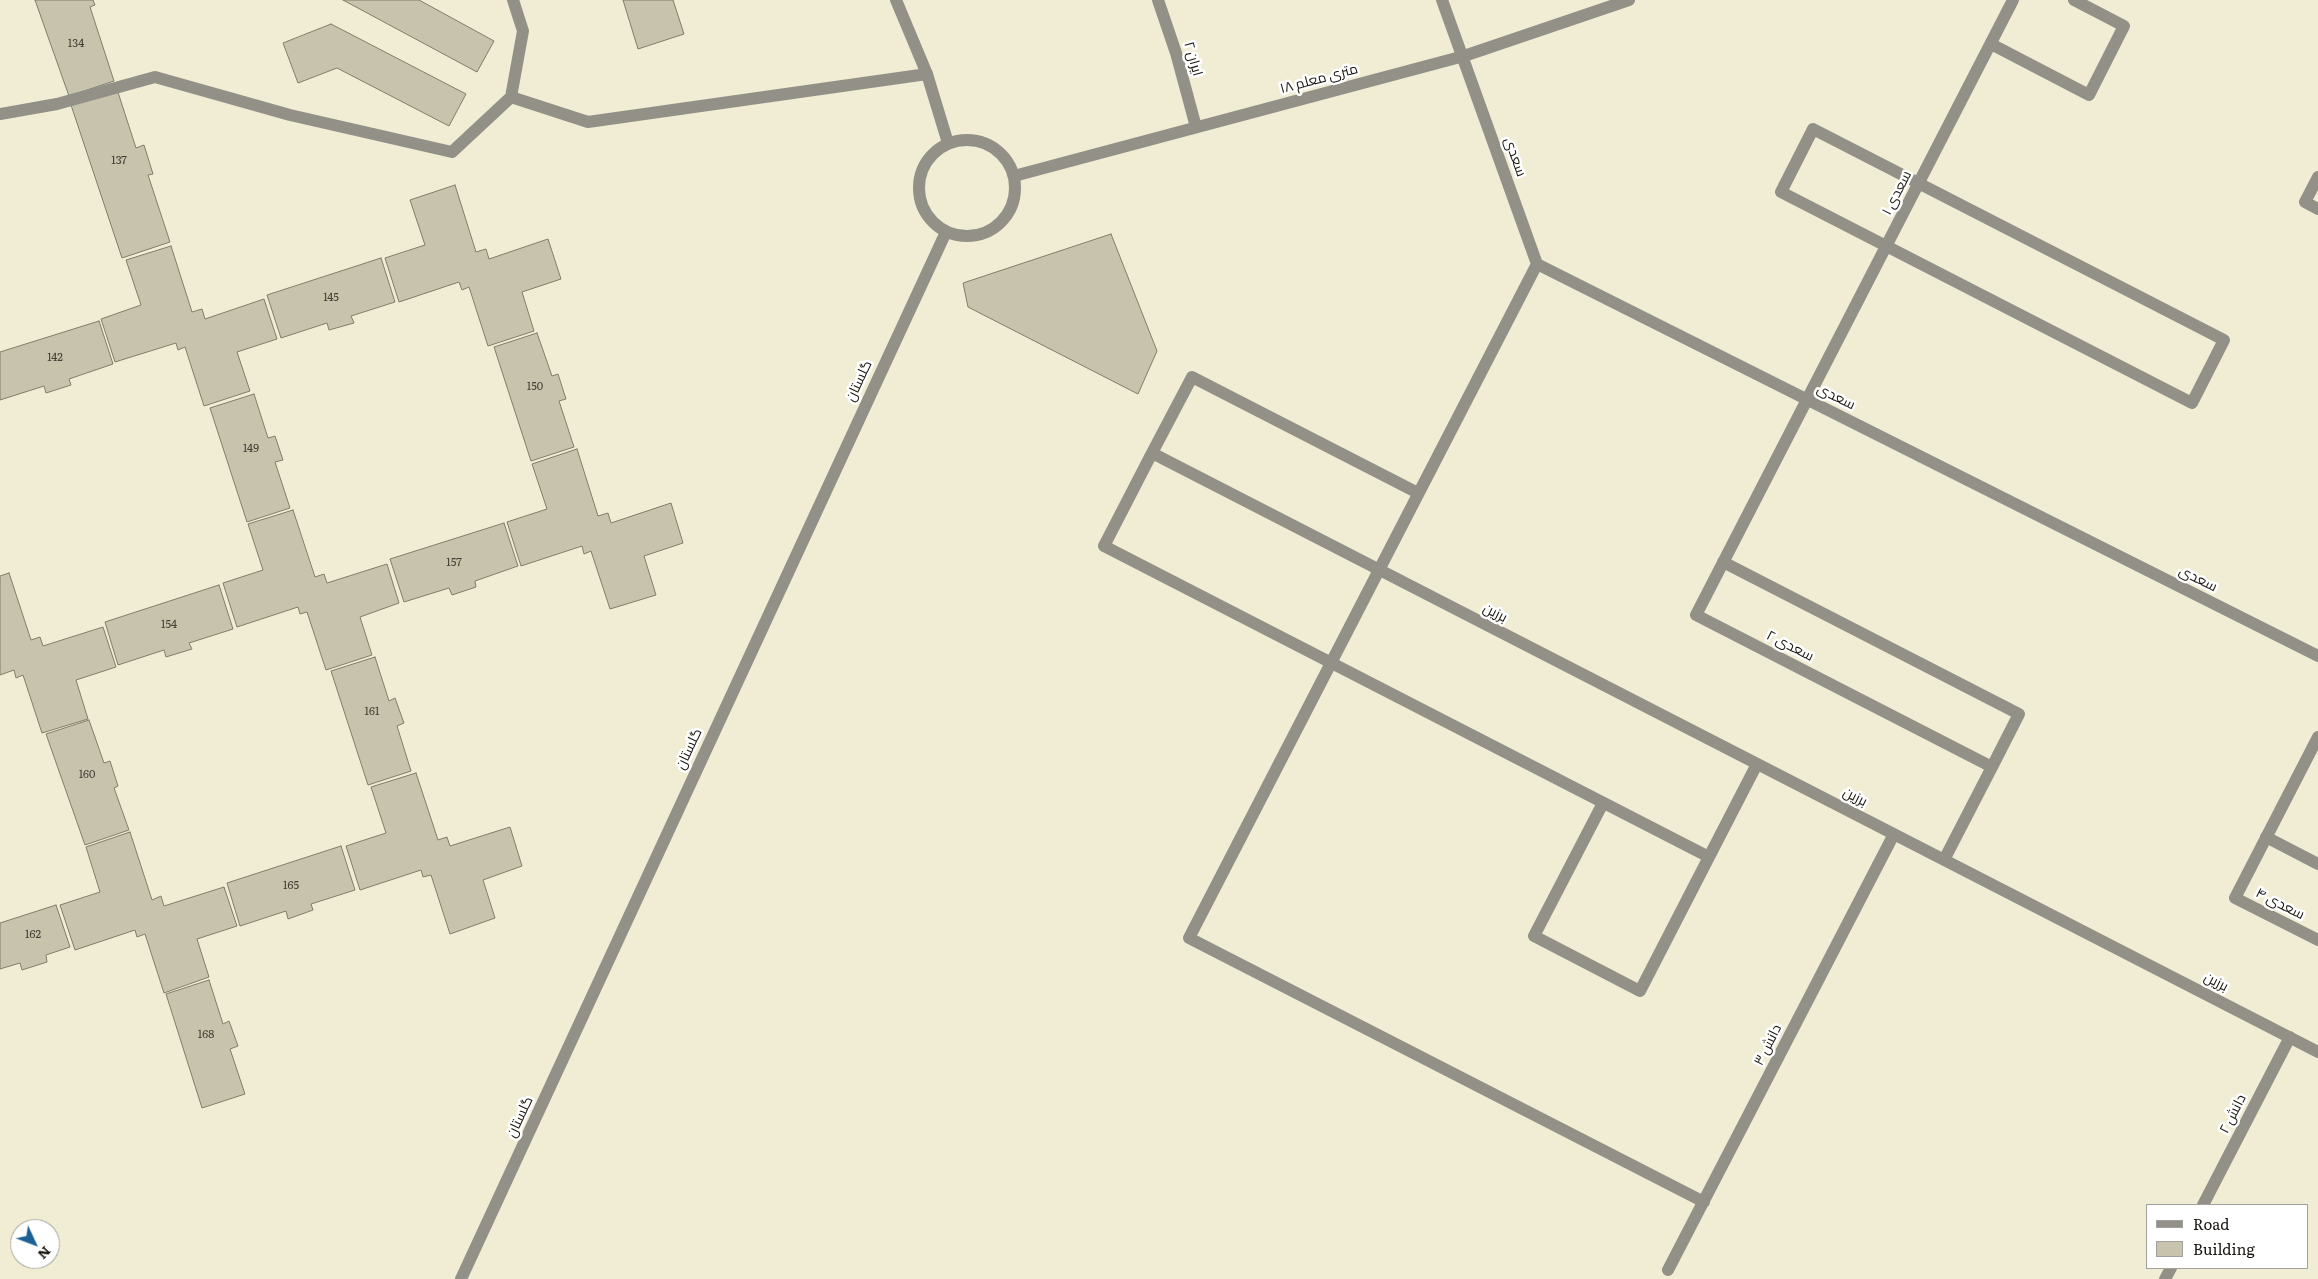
<!DOCTYPE html>
<html>
<head>
<meta charset="utf-8">
<style>
  body { margin:0 }
  #map { position:relative; width:2318px; height:1279px; overflow:hidden; background:#f1ecd4; font-family:Literata,serif }
  canvas { display:block }
  .legend { position:absolute; left:2146px; top:1204px; width:162px; height:65px; box-sizing:border-box; background:#fff; border:1px solid #a2a19e; margin:0; padding:6px 9px; list-style:none; font-size:15px; color:#17150d }
  .legend li { display:flex; align-items:center; gap:10px; height:25px }
  .legend b { width:25px; border:1px solid #a2a19e }
  .north { position:absolute; left:10px; top:1219px; width:50px; height:50px; box-sizing:border-box; background:#fff; border:1px solid #a2a19e; border-radius:50%; rotate:133deg; font-size:14px; font-weight:700; line-height:20px; text-align:center; color:#17150d }
  .north::after { content:''; display:block; margin:auto; width:18px; height:22px; background:#1d6095; clip-path:polygon(50% 0,100% 100%,50% 72%,0 100%) }
</style>
</head>
<body>
<div id="map">
<canvas width="2318" height="1279"></canvas>
<ul class="legend">
<li><b style="height:6px;background:#939187"></b>Road</li>
<li><b style="height:14px;background:#c8c3ad"></b>Building</li>
</ul>
<div class="north">N</div>
</div>
<script>
const c = document.querySelector('canvas').getContext('2d');
c.lineJoin = 'round';
function fillPath(path, color) {
  c.fillStyle = color;
  c.fill(path, 'evenodd');
}
function shape(rows) {
  const path = new Path2D();
  for (const r of rows) {
    if (r.length === 3) {
      path.moveTo(r[0] + r[2], r[1]);
      path.arc(r[0], r[1], r[2], 0, 2 * Math.PI);
      continue;
    }
    path.moveTo(r[0], r[1]);
    for (let i = 2; i < r.length; i += 2) path.lineTo(r[i], r[i + 1]);
  }
  return path;
}
function trace(path, color, width, dash) {
  c.strokeStyle = color;
  c.lineWidth = width;
  c.lineCap = dash ? 'butt' : 'round';
  c.setLineDash(dash || []);
  c.stroke(path);
}
function drawText(font, color, halo, rows, align = 'center') {
  c.font = font + ' Literata,Cairo,serif';
  c.lineWidth = 5;
  c.setLineDash([]);
  c.textBaseline = 'middle';
  c.strokeStyle = halo;
  c.fillStyle = color;
  for (const [text, x, y, turn = 0] of rows) {
    c.save();
    c.translate(x, y);
    c.rotate((+turn || 0) * Math.PI / 180);
    c.textAlign = isNaN(turn) ? turn : align;
    if (halo) c.strokeText(text, 0, 0);
    c.fillText(text, 0, 0);
    c.restore();
  }
}
const building = shape([
  [35,0,93,0,95,5,90,7,114,81,69,96,35,0],
  [343,0,419,0,494,41,477,72,343,0],
  [623,0,673,0,684,34,638,49,623,0],
  [331,24,466,94,449,126,337,68,298,83,283,43,331,24],
  [115,83,136,148,144,145,153,174,148,175,170,242,122,258,69,99,115,83],
  [455,185,476,252,486,249,489,259,548,239,561,279,522,292,534,331,488,346,469,287,462,290,459,282,399,302,385,258,425,245,410,200,455,185],
  [1111,234,1157,351,1138,394,968,307,963,283,1111,234],
  [171,246,192,312,202,309,205,319,264,299,277,339,237,352,250,391,204,406,185,347,178,350,176,343,115,362,101,319,141,305,126,260,171,246],
  [381,258,395,302,351,316,354,323,329,330,327,323,281,338,267,295,381,258],
  [99,321,113,364,69,379,71,385,46,393,44,386,0,400,0,352,99,321],
  [537,333,552,376,558,374,566,399,559,401,574,447,531,461,494,347,537,333],
  [254,394,268,438,275,436,283,460,275,462,290,508,247,522,210,408,254,394],
  [577,449,598,516,608,513,611,523,671,503,683,543,644,556,656,595,610,609,591,551,584,554,582,546,521,566,507,522,547,509,532,464,577,449],
  [293,510,315,577,324,574,327,583,387,564,399,603,360,617,372,655,326,670,307,612,300,614,298,607,237,627,223,583,263,570,248,524,293,510],
  [504,523,518,566,475,581,476,587,452,595,449,588,404,602,390,559,504,523],
  [9,573,31,640,40,637,43,646,103,627,116,667,76,680,88,719,42,733,23,675,16,678,14,670,0,675,0,576,9,573],
  [219,585,233,629,189,643,192,649,166,657,164,650,118,665,105,622,219,585],
  [375,657,389,701,395,698,404,723,397,726,411,771,368,785,331,671,375,657],
  [89,720,104,763,110,761,118,786,114,788,129,830,85,845,46,734,89,720],
  [416,773,438,840,447,837,450,846,510,827,522,866,483,880,495,918,450,934,431,875,423,877,421,870,360,890,346,846,386,833,371,787,416,773],
  [130,832,152,900,161,896,164,906,224,887,237,926,197,939,209,977,164,993,145,934,137,937,135,930,75,950,60,905,100,892,86,847,130,832],
  [341,846,355,890,311,904,313,910,288,919,286,911,240,926,227,883,341,846],
  [56,905,70,947,46,955,47,962,22,970,20,963,0,969,0,923,56,905],
  [209,980,223,1024,229,1021,238,1046,230,1049,245,1094,202,1108,166,994,209,980]
]);
const minor = shape([
  [513,0,523,31,511,97,588,122,927,74],
  [1158,0,1176,53,1196,127],
  [1442,0,1537,264,2318,656],
  [1991,44,2089,95,2124,26,2074,0],
  [0,114,57,104,155,77,290,115,452,152,511,97],
  [1813,129,2224,340,2192,403,1781,192,1813,129],
  [2318,177,2305,202,2318,209],
  [1537,264,1189,938,1704,1202],
  [1152,453,1104,546,1709,857,1757,764],
  [1418,493,1192,377,1152,453,2318,1052],
  [1723,562,2019,714,1992,767],
  [2318,737,2235,898,2318,940],
  [1603,803,1534,936,1640,991,1709,857],
  [2266,837,2318,864],
  [1944,860,1992,767,1696,615,2013,0],
  [2203,1205,2290,1037],
  [1668,1270,1894,834],
  [2165,1279,2171,1268]
]);
const tertiary = shape([
  [896,0,927,74,948,143],
  [967,188,48],
  [1014,176,1464,56,1629,0],
  [461,1279,946,232]
]);
const numberNames = [
  ["134",76,44],
  ["137",119,161],
  ["145",331,298],
  ["142",55,358],
  ["150",535,387],
  ["149",251,449],
  ["157",454,563],
  ["154",169,625],
  ["161",372,712],
  ["160",87,775],
  ["165",291,886],
  ["162",33,935],
  ["168",206,1035]
];
const streetNames = [
  ["ایران ۲",1193,59,74],
  ["۱۸ متری معلم",1319,79,-15],
  ["سعدی",1515,157,71],
  ["سعدی ۱",1897,193,-63],
  ["گلستان",859,381,-65],
  ["سعدی",1836,397,27],
  ["سعدی",2198,579,27],
  ["برزین",1495,613,27],
  ["سعدی ۲",1790,646,27],
  ["گلستان",689,749,-65],
  ["برزین",1855,797,27],
  ["سعدی ۴",2280,904,27],
  ["برزین",2216,982,27],
  ["دانش ۳",1768,1045,-63],
  ["دانش ۲",2233,1114,-63],
  ["گلستان",520,1117,-65]
];
fillPath(building, '#c8c3ad');
trace(building, '#817d68', 1);
trace(minor, '#939187', 12);
trace(tertiary, '#939187', 12);
drawText('11px', '#434035', null, numberNames);
drawText('14px', '#17150d', '#fff', streetNames);
</script>
</body>
</html>
